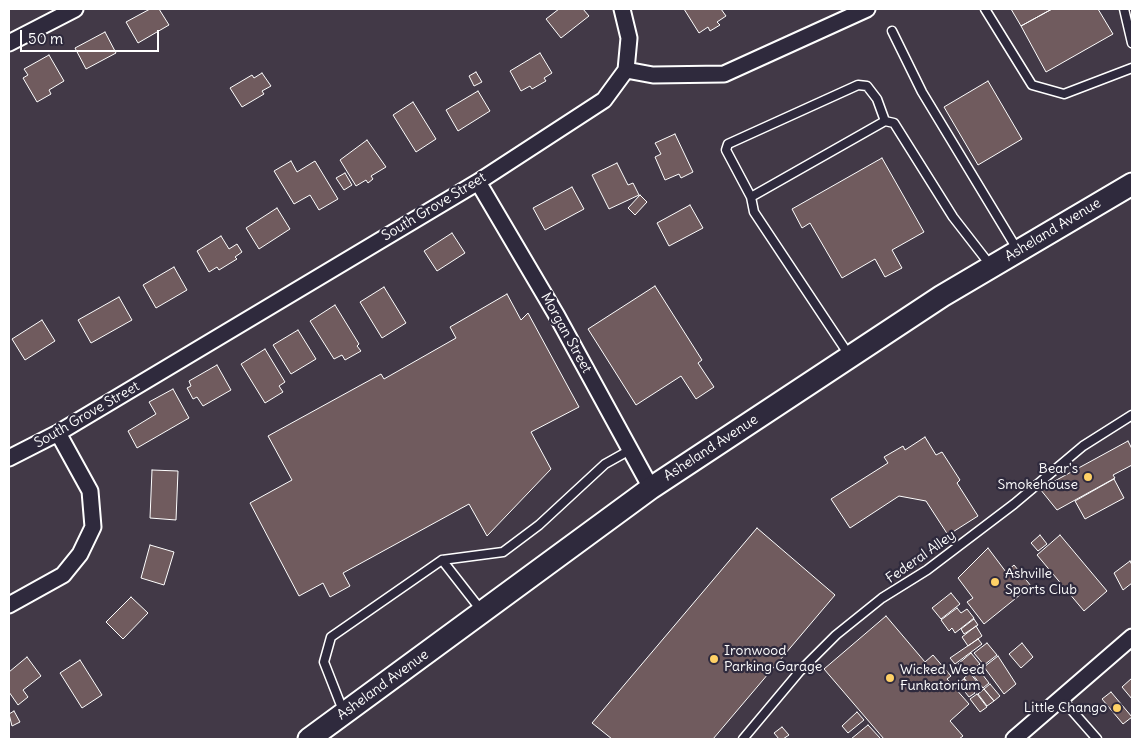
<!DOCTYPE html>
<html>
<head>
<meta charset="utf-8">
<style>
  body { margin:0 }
  #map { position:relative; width:1141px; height:748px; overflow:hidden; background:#423947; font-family:Delius,sans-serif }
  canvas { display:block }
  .frame { position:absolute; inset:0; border:10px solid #fff; pointer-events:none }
  .scale { position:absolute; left:20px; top:30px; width:139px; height:22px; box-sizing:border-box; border:2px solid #fff; border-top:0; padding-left:6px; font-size:15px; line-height:18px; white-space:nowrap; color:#fff; -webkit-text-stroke:4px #2f2a3d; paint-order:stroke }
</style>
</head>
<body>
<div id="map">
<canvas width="1141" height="748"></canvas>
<div class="frame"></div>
<div class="scale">50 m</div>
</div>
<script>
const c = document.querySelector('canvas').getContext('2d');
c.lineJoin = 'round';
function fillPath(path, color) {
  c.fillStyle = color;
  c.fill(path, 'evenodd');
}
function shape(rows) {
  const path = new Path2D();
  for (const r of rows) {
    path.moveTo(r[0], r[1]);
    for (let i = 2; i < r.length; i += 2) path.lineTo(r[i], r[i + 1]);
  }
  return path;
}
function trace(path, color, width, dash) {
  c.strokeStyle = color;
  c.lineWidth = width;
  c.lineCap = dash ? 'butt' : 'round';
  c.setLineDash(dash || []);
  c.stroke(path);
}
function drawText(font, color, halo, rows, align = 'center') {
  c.font = font + ' Delius,sans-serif';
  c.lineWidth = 4.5;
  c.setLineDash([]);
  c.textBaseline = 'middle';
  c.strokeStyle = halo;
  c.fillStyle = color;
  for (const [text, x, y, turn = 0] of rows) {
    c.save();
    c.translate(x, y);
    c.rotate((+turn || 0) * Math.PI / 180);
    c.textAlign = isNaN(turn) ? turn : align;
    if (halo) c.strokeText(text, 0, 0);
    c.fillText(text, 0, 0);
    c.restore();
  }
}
const building = shape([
  [150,9,159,9,169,25,138,43,126,22,150,9],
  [559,9,583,9,589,16,561,38,546,19,559,9],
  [684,9,721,9,726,16,717,22,720,25,710,31,708,27,699,33,684,9],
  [1011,9,1052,9,1021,26,1011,9],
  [1052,9,1098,9,1113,34,1046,72,1021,26,1052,9],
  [105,32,116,53,86,69,75,48,105,32],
  [540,53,552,73,544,78,546,81,532,89,530,86,521,91,510,71,540,53],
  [49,55,64,81,49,90,51,94,37,102,23,78,28,75,24,69,49,55],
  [476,72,482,82,474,86,469,76,476,72],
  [262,73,271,86,262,91,264,94,242,107,230,88,252,75,254,78,262,73],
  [988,81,1022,139,978,165,944,107,988,81],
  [478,91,490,111,458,131,446,110,478,91],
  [413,102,436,139,416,152,393,115,413,102],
  [675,134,693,172,681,178,679,174,665,180,655,157,661,154,655,143,675,134],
  [367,140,386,167,371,176,373,179,368,183,366,180,356,186,340,160,367,140],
  [882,158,924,232,892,250,902,268,885,277,875,259,842,278,810,223,802,228,792,209,882,158],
  [291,161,297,172,315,161,338,199,319,210,310,195,294,204,274,171,291,161],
  [617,163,628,185,633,183,639,195,609,209,592,175,617,163],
  [345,173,352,185,344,190,336,178,345,173],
  [572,187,584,209,545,230,533,208,572,187],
  [640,195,647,202,635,215,628,208,640,195],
  [690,205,703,228,669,246,657,223,690,205],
  [277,208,290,229,259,249,246,228,277,208],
  [452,233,465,253,437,271,424,251,452,233],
  [221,236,229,249,237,244,242,252,235,257,237,259,219,270,217,267,209,272,197,251,221,236],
  [174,267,187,290,156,308,143,285,174,267],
  [655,286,702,360,698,363,714,387,696,399,681,376,636,405,588,329,655,286],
  [384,287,406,323,382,338,360,302,384,287],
  [507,294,521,320,528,313,579,407,531,432,551,469,487,536,469,504,343,573,350,586,330,597,323,583,299,596,250,503,292,480,268,436,381,374,384,379,456,338,450,327,507,294],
  [119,297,132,320,91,343,78,320,119,297],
  [335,305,359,344,357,346,361,351,345,360,342,355,334,359,310,321,335,305],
  [42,320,55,341,25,360,12,339,42,320],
  [298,330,316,359,291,374,273,345,298,330],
  [265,349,285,382,279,386,283,392,265,403,241,364,265,349],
  [217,365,231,390,203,406,197,397,193,399,187,388,191,386,189,381,217,365],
  [173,389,189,418,137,448,128,431,156,414,149,402,173,389],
  [925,437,936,455,942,452,960,480,957,483,978,516,948,535,926,501,899,496,850,528,831,499,888,463,884,457,903,446,905,450,925,437],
  [1128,441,1132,449,1132,465,1113,475,1115,478,1057,510,1040,489,1128,441],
  [152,470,178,471,176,520,150,518,152,470],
  [1114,479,1124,498,1085,519,1075,501,1114,479],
  [757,528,835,595,713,739,612,739,592,723,757,528],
  [1040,535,1047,544,1038,551,1031,543,1040,535],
  [1060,535,1107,591,1084,611,1037,555,1060,535],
  [150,545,174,552,164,585,141,578,150,545],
  [988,548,1006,572,1014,565,1031,586,984,624,967,602,973,598,958,578,988,548],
  [1130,561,1132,565,1132,583,1123,590,1114,573,1130,561],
  [951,593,960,604,941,619,932,608,951,593],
  [131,597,148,613,123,639,106,622,131,597],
  [957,608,961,613,967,609,974,618,955,633,952,628,949,631,941,620,957,608],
  [886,616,925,662,933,655,951,676,947,679,969,704,950,721,963,736,959,739,884,739,824,669,886,616],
  [974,619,978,625,964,634,961,629,974,619],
  [976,626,982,636,968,646,962,637,976,626],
  [978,639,982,644,955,664,950,658,978,639],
  [987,643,997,655,984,665,974,653,987,643],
  [1022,643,1033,657,1021,668,1009,654,1022,643],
  [971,653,980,664,966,674,958,664,971,653],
  [998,656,1016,684,1004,694,984,667,998,656],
  [27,657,41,676,23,690,28,697,18,705,9,692,9,672,27,657],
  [80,660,102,695,82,708,60,673,80,660],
  [979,670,989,683,983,688,973,675,979,670],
  [970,673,981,687,975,691,964,678,970,673],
  [1132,678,1132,699,1122,687,1132,678],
  [964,679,975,693,969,697,958,683,964,679],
  [990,684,1000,696,994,701,984,689,990,684],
  [984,689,994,701,987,706,978,694,984,689],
  [1111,692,1132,717,1123,724,1102,699,1111,692],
  [977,694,987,707,980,712,970,699,977,694],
  [14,711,20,722,12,726,9,714,14,711],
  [857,712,864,720,848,733,842,726,857,712],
  [868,725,881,739,851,739,868,725],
  [782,727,789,735,783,739,779,739,774,733,782,727]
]);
const lane = shape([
  [985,9,1032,85,1064,94,1132,68],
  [1124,9,1132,43],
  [892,31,922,92,1017,249],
  [751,197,726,150,728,144,858,85,867,86,877,99,885,121],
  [849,355,754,212,751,197,885,121,894,123,953,217,991,266],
  [442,560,481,610],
  [1061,698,1097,739],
  [344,713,324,662,331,637,442,560,503,552,539,525,605,464,630,450],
  [743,739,800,671,836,635,882,598,927,570,1014,504,1083,446,1132,415]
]);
const street = shape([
  [622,9,629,38,626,70],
  [9,43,75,9],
  [478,182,557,316,651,488],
  [9,458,58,433,478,182,604,100,626,70,653,75,724,74,867,9],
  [9,605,63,575,80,554,93,527,90,491,58,433],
  [1014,739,1132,637]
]);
const secondary = shape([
  [309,739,651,488,942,296,1132,184]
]);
const markers = [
  [1088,477,5,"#ffd166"],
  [995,582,5,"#ffd166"],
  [714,659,5,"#ffd166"],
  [890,678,5,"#ffd166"],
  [1117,708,5,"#ffd166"]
];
const streetNames = [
  ["South Grove Street",434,207,-31],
  ["Asheland Avenue",1053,230,-31],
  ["Morgan Street",566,333,61],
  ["South Grove Street",87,415,-30],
  ["Asheland Avenue",711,448,-33],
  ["Federal Alley",921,557,-35],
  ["Asheland Avenue",383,685,-36]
];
const poiNames = [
  ["Bear's",1078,469,"right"],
  ["Smokehouse",1078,485,"right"],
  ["Ashville",1005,574],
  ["Sports Club",1005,590],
  ["Ironwood",724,651],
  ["Parking Garage",724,667],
  ["Wicked Weed",900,670],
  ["Funkatorium",900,686],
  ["Little Chango",1107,708,"right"]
];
fillPath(building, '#705b5e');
trace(building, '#fff', 1);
trace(lane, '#fff', 11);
trace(street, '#fff', 19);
trace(secondary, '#fff', 25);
trace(lane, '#2f2a3d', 8);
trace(street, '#2f2a3d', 15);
trace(secondary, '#2f2a3d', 21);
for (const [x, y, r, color] of markers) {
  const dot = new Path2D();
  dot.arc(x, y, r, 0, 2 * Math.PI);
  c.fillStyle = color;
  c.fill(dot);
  trace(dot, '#2f2a3d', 2);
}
drawText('14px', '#fff', '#2f2a3d', streetNames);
drawText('14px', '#fff', '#2f2a3d', poiNames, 'left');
</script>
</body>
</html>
